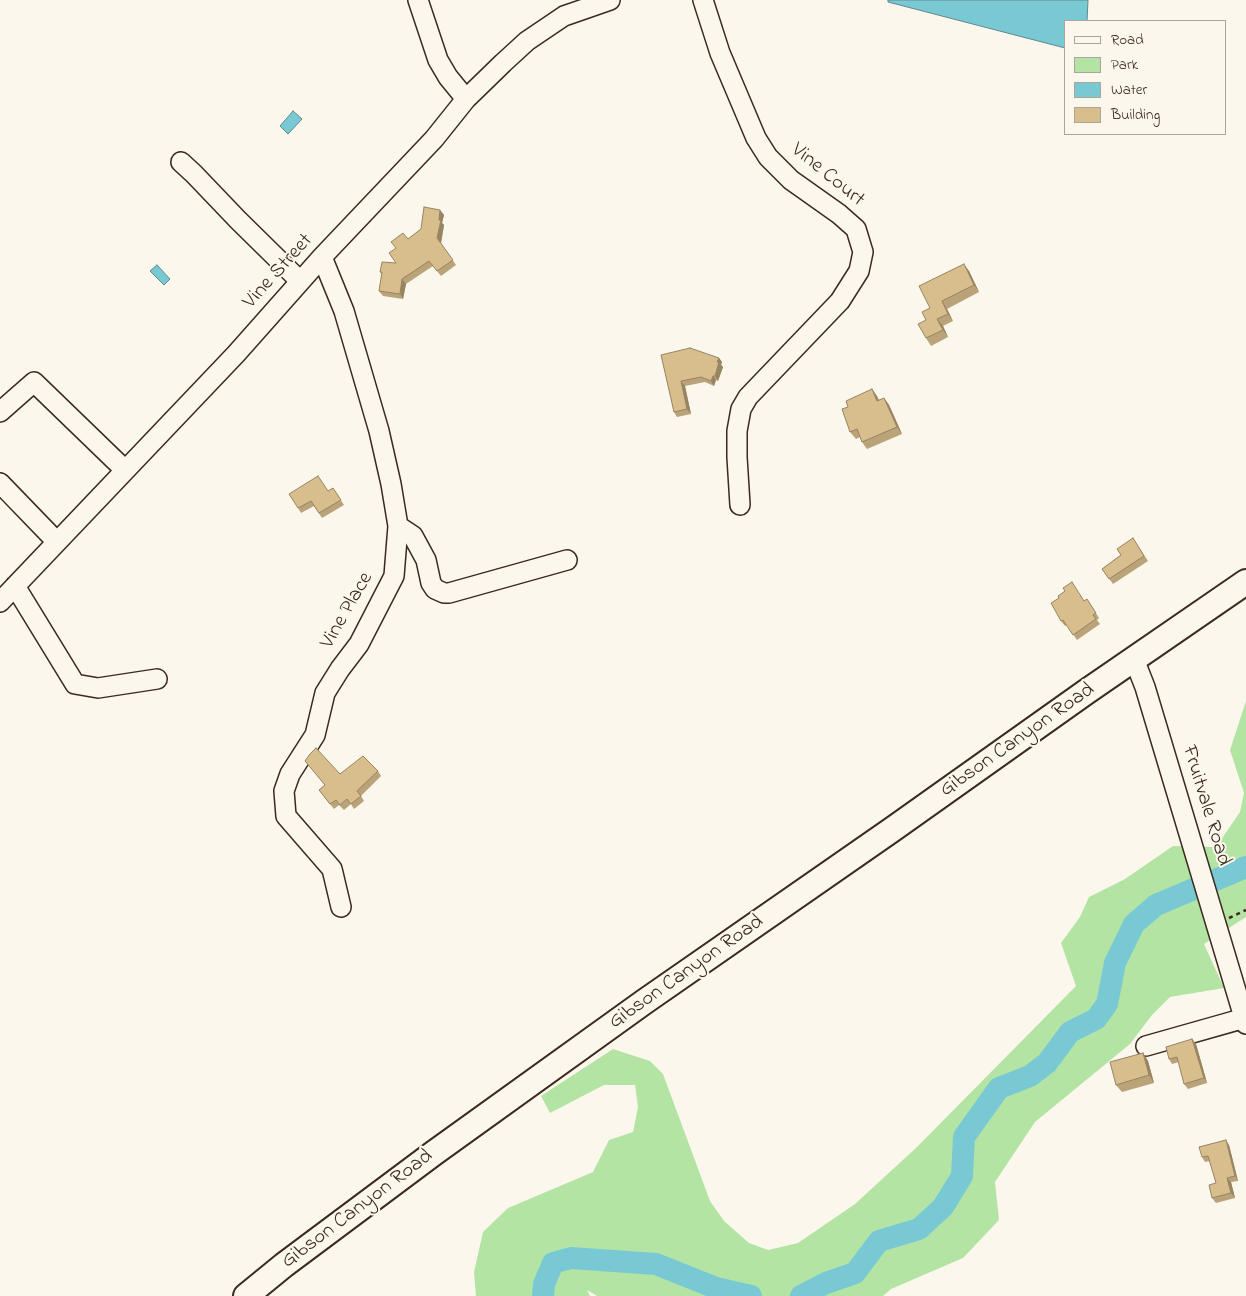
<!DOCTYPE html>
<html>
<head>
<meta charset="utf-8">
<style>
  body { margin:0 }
  #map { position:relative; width:1246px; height:1296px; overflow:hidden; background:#fbf7ec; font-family:"Indie Flower",sans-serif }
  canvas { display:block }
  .legend { position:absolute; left:1064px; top:20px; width:162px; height:115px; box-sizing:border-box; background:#fbf7ec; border:1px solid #aea59a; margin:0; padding:6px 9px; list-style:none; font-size:15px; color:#3b2a1e }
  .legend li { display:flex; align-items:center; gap:10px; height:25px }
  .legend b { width:25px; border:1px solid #aea59a }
</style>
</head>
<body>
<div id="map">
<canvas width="1246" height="1296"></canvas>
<ul class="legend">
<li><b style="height:6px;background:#fbf7ec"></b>Road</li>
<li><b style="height:14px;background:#b4e4a3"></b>Park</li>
<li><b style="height:14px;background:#79c9d4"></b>Water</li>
<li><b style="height:14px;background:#d8bd8d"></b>Building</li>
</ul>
</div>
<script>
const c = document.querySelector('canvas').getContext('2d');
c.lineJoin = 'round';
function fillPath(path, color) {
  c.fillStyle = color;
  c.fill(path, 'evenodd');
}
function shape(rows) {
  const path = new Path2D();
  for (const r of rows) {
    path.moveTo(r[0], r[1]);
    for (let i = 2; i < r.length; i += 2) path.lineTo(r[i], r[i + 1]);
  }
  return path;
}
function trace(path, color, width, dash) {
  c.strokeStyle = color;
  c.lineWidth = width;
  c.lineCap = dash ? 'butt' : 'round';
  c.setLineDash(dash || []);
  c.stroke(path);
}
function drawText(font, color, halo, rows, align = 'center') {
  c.font = font + ' "Indie Flower",sans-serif';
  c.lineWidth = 4;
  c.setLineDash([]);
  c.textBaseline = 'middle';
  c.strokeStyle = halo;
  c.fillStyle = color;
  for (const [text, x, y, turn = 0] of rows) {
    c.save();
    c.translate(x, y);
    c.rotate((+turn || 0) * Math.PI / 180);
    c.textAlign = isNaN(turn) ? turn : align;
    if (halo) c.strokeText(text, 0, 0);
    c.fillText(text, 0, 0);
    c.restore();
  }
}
const green = shape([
  [1246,701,1246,917,1204,944,1224,988,1170,997,1152,1015,1130,1044,1035,1122,995,1182,999,1220,963,1258,891,1289,883,1296,597,1296,587,1290,590,1296,476,1296,474,1272,483,1232,508,1208,593,1172,609,1140,633,1132,638,1107,635,1085,604,1085,550,1113,541,1096,613,1049,650,1061,663,1074,710,1201,724,1221,749,1243,768,1250,798,1243,855,1204,917,1147,1076,986,1061,943,1080,917,1089,897,1125,879,1173,846,1216,847,1240,812,1244,793,1230,750]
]);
const water = shape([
  [888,0,1088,0,1087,21,1065,21,1065,48,888,2,888,0],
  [293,111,302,119,288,134,280,126,293,111],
  [157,265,170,279,164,285,150,271,157,265]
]);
const river = shape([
  [543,1296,544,1284,553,1263,571,1258,656,1264,716,1288,751,1296],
  [801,1296,826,1283,855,1273,879,1241,919,1229,943,1207,962,1176,964,1137,999,1088,1030,1076,1047,1063,1070,1032,1096,1019,1107,1004,1115,963,1134,924,1156,905,1246,867]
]);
const path = shape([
  [1229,918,1246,910]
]);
const minor = shape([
  [418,0,438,60,448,77,466,99],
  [703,0,720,53,756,138,768,157,791,180,839,214,856,229,863,252,859,271,840,301,748,397,741,409,737,431,737,457,740,505],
  [181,162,194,174,238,220,300,281],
  [322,257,344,311,379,431,391,484,398,526,394,576,359,644,340,669,325,693,315,735,290,774,284,791,286,816,332,869,341,907],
  [0,412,34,382,125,470],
  [0,483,57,542],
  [398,526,413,536,426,560,431,583,435,589,444,593,449,593,567,560],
  [15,586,75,684,98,688,157,679],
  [0,602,236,354,322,257,434,139,466,99,503,63,527,41,564,16,610,0],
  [1134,659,1145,687,1246,1024],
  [1146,1046,1245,1018]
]);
const major = shape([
  [246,1296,284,1265,434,1153,644,1002,893,829,1086,692,1246,582]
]);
const wall = shape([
  [440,210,444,215,442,223,444,225,441,243,456,265,441,276,433,266,406,284,403,299,383,296,379,291,382,275,380,272,396,263,408,239,421,229],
  [969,271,979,292,947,309,953,321,943,326,948,337,931,346,926,338,926,320,930,308],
  [661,355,719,358,722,362,721,365,723,367,718,381,716,380,714,386,705,382,685,386,691,414,677,417,674,412],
  [872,389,879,400,884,398,889,405,902,434,867,449,862,442,860,437,856,439,850,432,848,407],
  [333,488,344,505,322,518,314,506,301,513,298,508],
  [1133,538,1148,561,1113,584,1102,569,1121,555],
  [1059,598,1084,601,1087,599,1099,618,1097,620,1100,624,1077,640,1067,625,1065,626,1061,621],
  [305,761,340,774,378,771,381,776,361,796,364,801,354,809,351,804,344,810,339,805,334,809,319,790,325,785],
  [1192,1039,1196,1044,1207,1083,1188,1089,1184,1084,1179,1062,1172,1064,1169,1059],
  [1143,1053,1148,1061,1154,1083,1122,1092,1116,1085],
  [1229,1145,1238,1181,1231,1182,1235,1198,1216,1203,1212,1198,1216,1183,1210,1161,1205,1162,1202,1157]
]);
const shadedWall = shape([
  [440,210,444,215,442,223,444,225,441,243,437,238,439,220],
  [964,264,969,271,979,292,974,285],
  [402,279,406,284,403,299,400,294],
  [942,301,947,309,953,321,948,314],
  [937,319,943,326,948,337,943,330],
  [719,358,722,362,721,365,723,367,718,381,715,376,717,362],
  [713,376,716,380,714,386,711,381],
  [681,381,685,386,691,414,687,409],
  [872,389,877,396,882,408,877,401],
  [884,398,889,405,902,434,897,427],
  [1192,1039,1196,1044,1207,1083,1204,1078],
  [1143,1053,1148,1061,1154,1083,1149,1075],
  [1226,1140,1229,1145,1238,1181,1235,1176],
  [1227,1178,1231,1182,1235,1198,1231,1193]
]);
const building = shape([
  [424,207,440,210,439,220,441,220,437,238,453,260,437,271,429,261,402,279,400,294,379,291,382,272,380,272,382,262,396,263,389,253,396,248,391,242,403,233,408,239,421,229,424,207],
  [964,264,974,285,942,301,948,314,937,319,943,330,926,338,918,324,926,320,922,312,930,308,919,286,964,264],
  [690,348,719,358,717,362,719,362,715,376,713,376,711,381,701,377,681,381,687,409,674,412,661,355,690,348],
  [872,389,877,401,884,398,897,427,862,442,857,429,850,432,842,409,848,407,846,401,872,389],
  [318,476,328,491,333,488,341,500,319,513,311,501,298,508,289,494,318,476],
  [1133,538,1144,556,1109,579,1102,569,1121,555,1117,549,1133,538],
  [1072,582,1084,601,1087,599,1096,613,1093,615,1096,619,1073,635,1063,620,1061,621,1051,603,1059,598,1058,596,1065,591,1063,588,1072,582],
  [316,748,340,774,363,756,378,771,357,791,361,796,351,804,347,799,340,805,336,800,330,804,319,790,325,785,305,761,310,754,316,748],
  [1192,1039,1204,1078,1184,1084,1177,1057,1169,1059,1166,1047,1192,1039],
  [1143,1053,1149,1075,1116,1085,1110,1062,1143,1053],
  [1226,1140,1235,1176,1227,1178,1231,1193,1212,1198,1209,1185,1216,1183,1208,1156,1202,1157,1199,1147,1226,1140]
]);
const streetNames = [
  ["Vine Court",827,176,39],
  ["Vine Street",279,272,-48],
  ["Vine Place",348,611,-60],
  ["Gibson Canyon Road",1018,741,-35],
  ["Fruitvale Road",1205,806,73],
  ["Gibson Canyon Road",687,973,-35],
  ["Gibson Canyon Road",358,1210,-37]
];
fillPath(green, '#b4e4a3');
fillPath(water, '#79c9d4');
trace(water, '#60898b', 1);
trace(river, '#79c9d4', 22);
trace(minor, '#3b2a1e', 22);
trace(major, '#3b2a1e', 28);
trace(path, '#3b2a1e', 2.5, [4, 4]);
trace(minor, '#fbf7ec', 19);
trace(major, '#fbf7ec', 24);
fillPath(wall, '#baa379');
fillPath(shadedWall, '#978463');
fillPath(building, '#d8bd8d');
trace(building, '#978463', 1);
drawText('21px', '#3b2a1e', '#fbf7ec', streetNames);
</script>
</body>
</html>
